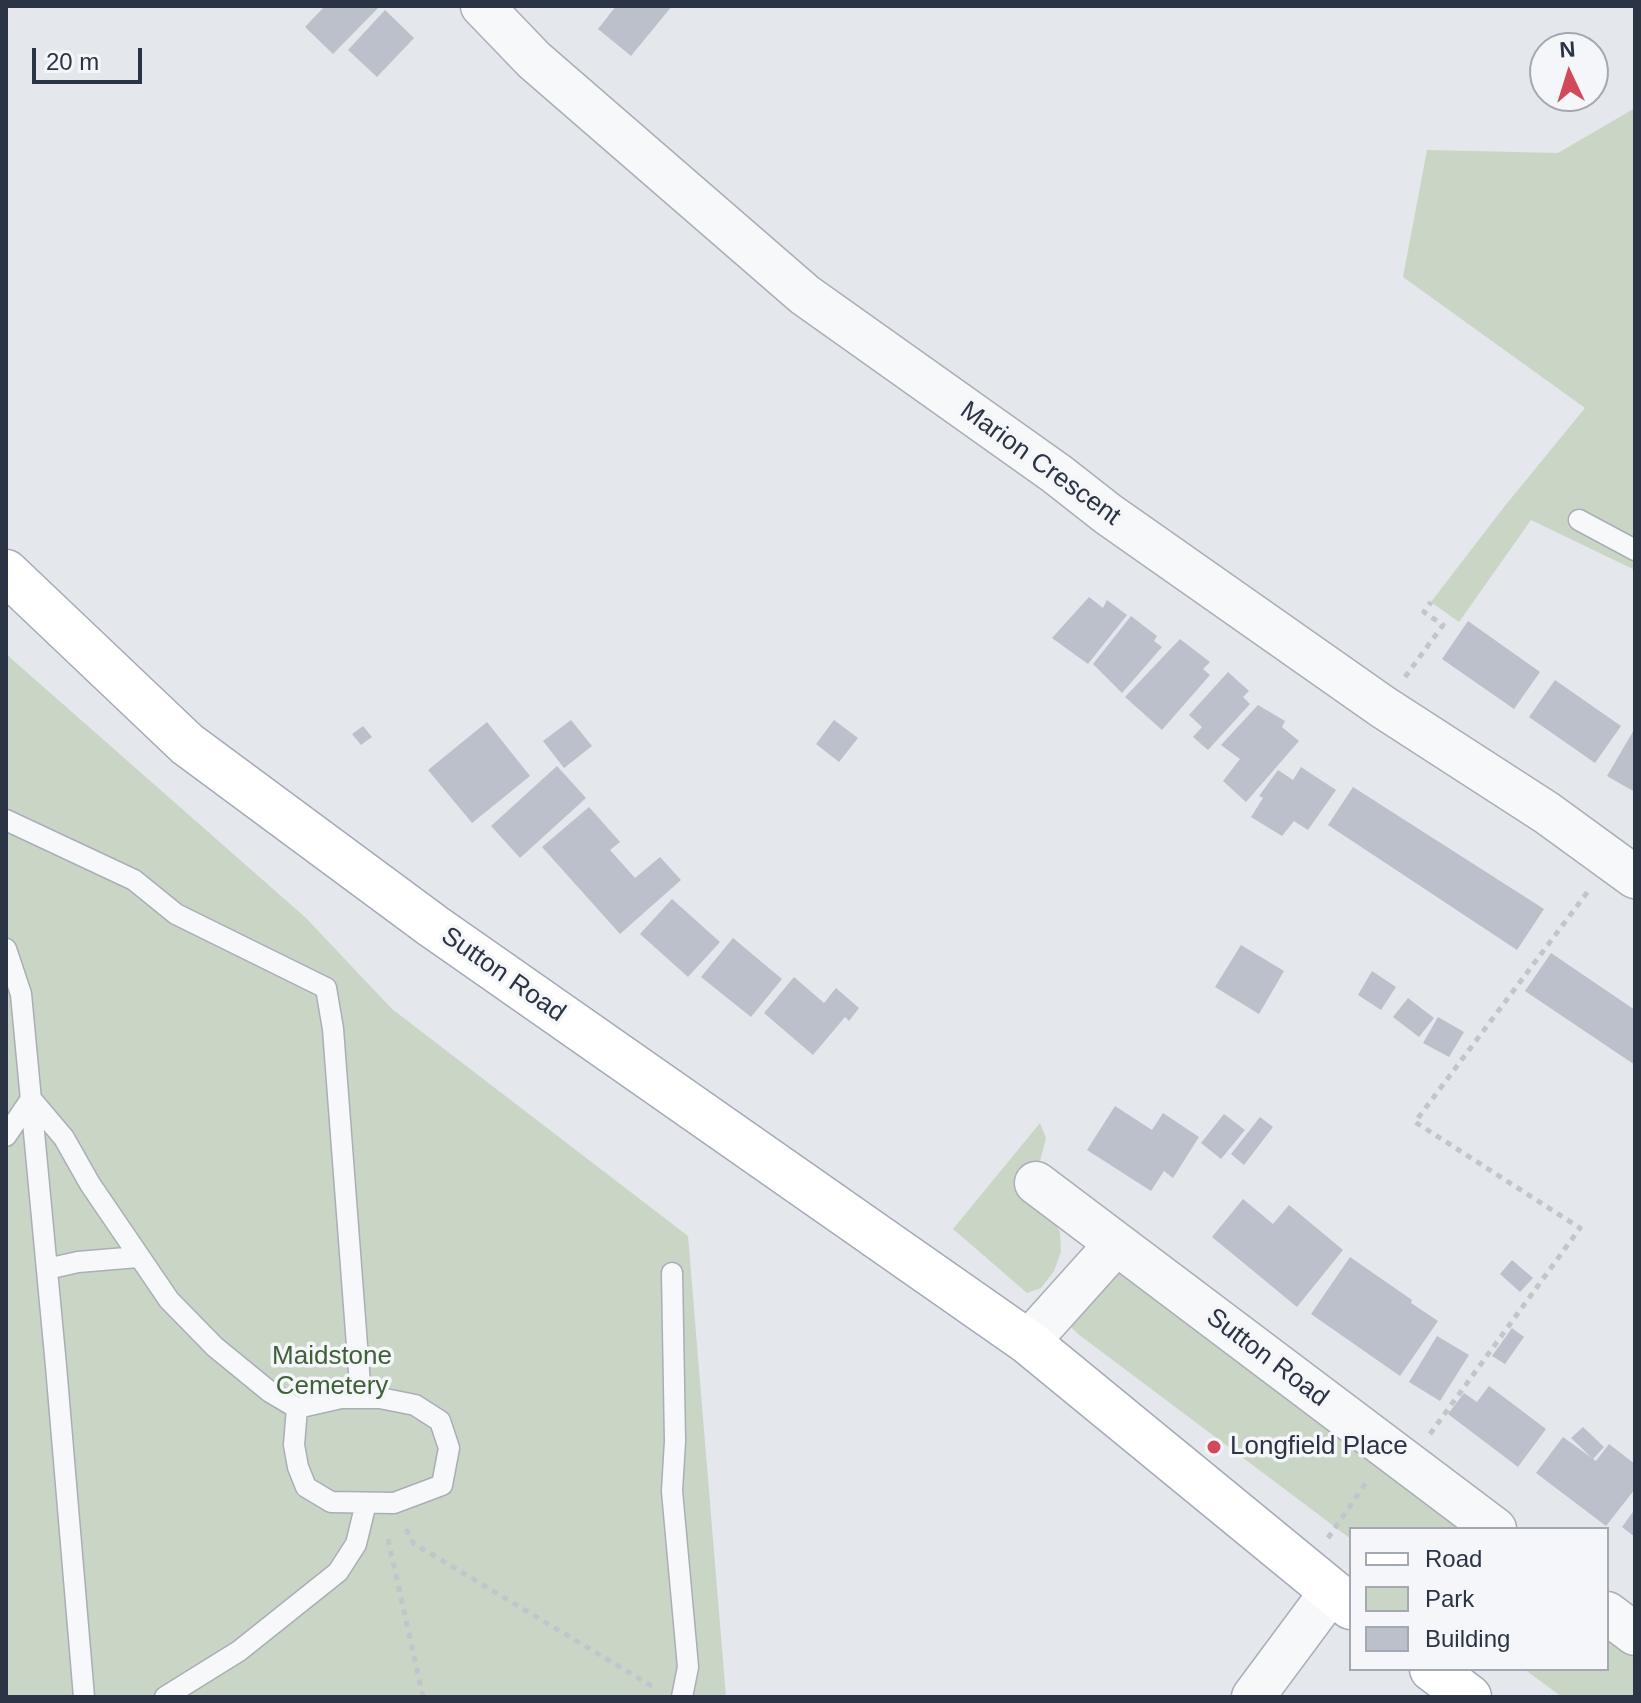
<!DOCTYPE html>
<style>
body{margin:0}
#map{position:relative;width:1641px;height:1703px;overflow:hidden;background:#e4e7ec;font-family:Helvetica,sans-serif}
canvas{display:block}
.frame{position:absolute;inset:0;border:8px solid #2b3445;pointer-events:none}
.legend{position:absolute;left:1349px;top:1527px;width:260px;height:144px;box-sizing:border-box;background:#f4f6f9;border:2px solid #a4a8b1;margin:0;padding:10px 14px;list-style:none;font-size:24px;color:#2b3445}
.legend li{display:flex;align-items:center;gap:16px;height:40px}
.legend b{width:40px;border:2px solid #a4a8b1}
.north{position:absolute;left:1529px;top:32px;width:80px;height:80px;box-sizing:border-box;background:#f4f6f9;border:2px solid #a4a8b1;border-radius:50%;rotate:356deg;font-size:22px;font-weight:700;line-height:32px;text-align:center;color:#2b3445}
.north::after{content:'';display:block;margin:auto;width:28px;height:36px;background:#d1495b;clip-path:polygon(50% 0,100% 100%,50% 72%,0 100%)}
.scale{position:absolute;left:32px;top:48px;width:110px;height:36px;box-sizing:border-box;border:4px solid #2b3445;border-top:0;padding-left:10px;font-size:24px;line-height:28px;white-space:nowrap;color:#2b3445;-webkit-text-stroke:6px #f4f6f9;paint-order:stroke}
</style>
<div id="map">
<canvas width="1641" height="1703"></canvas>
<div class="frame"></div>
<ul class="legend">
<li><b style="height:10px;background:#fff"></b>Road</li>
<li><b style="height:22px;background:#c9d6c5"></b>Park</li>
<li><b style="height:22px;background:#bbc0ca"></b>Building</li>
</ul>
<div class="north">N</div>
<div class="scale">20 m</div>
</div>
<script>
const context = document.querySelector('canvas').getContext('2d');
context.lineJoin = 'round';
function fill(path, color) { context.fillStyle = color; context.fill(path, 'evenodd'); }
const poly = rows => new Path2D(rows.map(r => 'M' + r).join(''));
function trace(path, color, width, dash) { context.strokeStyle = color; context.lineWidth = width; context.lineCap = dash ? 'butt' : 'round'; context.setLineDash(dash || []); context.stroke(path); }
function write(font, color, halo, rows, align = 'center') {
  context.font = font + ' Helvetica,sans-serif'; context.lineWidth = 7; context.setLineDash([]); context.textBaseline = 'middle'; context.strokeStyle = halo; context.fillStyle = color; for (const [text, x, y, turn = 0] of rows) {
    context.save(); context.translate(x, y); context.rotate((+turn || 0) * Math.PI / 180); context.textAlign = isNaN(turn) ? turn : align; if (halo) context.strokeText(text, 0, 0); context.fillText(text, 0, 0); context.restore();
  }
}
fill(poly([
 [1635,108,1635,570,1531,520,1459,622,1431,602,1504,507,1585,408,1403,277,1427,150,1558,153],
 [6,654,306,918,392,1009,688,1236,726,1697,6,1697],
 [1040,1123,1046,1138,1040,1161,1020,1189,1048,1209,1060,1232,1061,1252,1054,1271,1041,1288,1027,1293,953,1229],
 [1104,1272,1130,1272,1470,1529,1351,1529,1351,1539,1078,1334,1063,1319],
 [1607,1631,1635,1651,1635,1697,1562,1697,1524,1669,1607,1669]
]), '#c9d6c5');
fill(poly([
 [325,6,380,6,333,54,305,27],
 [616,6,672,6,631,56,598,29],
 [385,10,414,38,377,77,348,50],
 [1089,597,1103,608,1107,600,1127,615,1088,664,1052,638],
 [1131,616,1157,636,1154,641,1162,647,1122,693,1093,664],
 [1468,621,1540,672,1514,709,1442,659],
 [1180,639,1210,662,1203,669,1210,675,1162,730,1125,697],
 [1228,672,1249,691,1243,697,1250,704,1208,750,1193,737,1202,727,1189,715],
 [1555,680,1621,726,1595,763,1529,717],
 [1258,705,1285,721,1282,727,1299,741,1246,802,1223,781,1240,759,1221,745],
 [571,720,592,746,564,768,543,741],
 [834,720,858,738,839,762,816,744],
 [487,722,530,776,472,823,428,770],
 [363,726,372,737,361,745,352,734],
 [1635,728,1635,792,1607,776],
 [557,766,586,798,520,858,491,826],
 [1301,767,1336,790,1308,830,1294,821,1282,836,1251,817,1263,798,1259,796,1278,770,1293,780],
 [1353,787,1544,909,1517,950,1328,825],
 [589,807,620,842,610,850,635,878,660,857,681,880,620,934,542,847],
 [672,899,720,942,688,977,640,934],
 [733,938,782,979,751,1017,701,977],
 [1241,945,1284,971,1259,1014,1215,987],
 [1551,953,1635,1010,1635,1065,1525,991],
 [1372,971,1396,987,1381,1010,1358,995],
 [794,977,824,1003,836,988,859,1008,849,1021,845,1017,813,1055,764,1013],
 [1408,998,1434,1018,1419,1037,1393,1017],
 [1438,1017,1464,1032,1449,1057,1423,1043],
 [1115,1106,1152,1130,1163,1113,1199,1137,1173,1178,1164,1171,1151,1191,1087,1150],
 [1224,1114,1245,1130,1221,1159,1201,1143],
 [1260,1117,1273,1127,1244,1165,1231,1154],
 [1243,1199,1273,1224,1289,1205,1343,1250,1297,1307,1212,1237],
 [1350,1257,1412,1300,1411,1303,1438,1321,1400,1376,1311,1314],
 [1512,1260,1533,1278,1520,1292,1500,1274],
 [1512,1328,1524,1337,1505,1364,1492,1356],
 [1437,1336,1469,1355,1440,1401,1409,1382],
 [1489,1386,1546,1429,1518,1467,1448,1414,1464,1393,1477,1402],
 [1583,1427,1604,1447,1593,1459,1571,1438],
 [1563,1437,1596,1461,1609,1444,1635,1464,1635,1489,1606,1526,1536,1473],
 [1635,1509,1635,1537,1622,1527]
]), '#bbc0ca');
const service = poly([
 [1579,520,1635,550],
 [6,820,134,880,176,914,326,988,333,1029,361,1398],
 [6,949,21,994,56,1366,84,1697],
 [6,1136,31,1099,64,1138,90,1184,169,1300,215,1347,270,1392,297,1408,341,1398,380,1398,415,1405,440,1421,449,1448,442,1485,394,1503,331,1502,306,1487,298,1467,294,1445,297,1408],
 [47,1269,78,1262,138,1257],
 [672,1273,675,1441,672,1491,688,1667,682,1697],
 [165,1697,239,1651,338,1572,356,1544,366,1503]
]);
const minor = poly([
 [482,6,534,60,805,295,1057,474,1108,514,1383,707,1547,813,1635,877],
 [1036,1183,1495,1529],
 [1028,1342,1116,1244],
 [1607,1613,1635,1634],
 [1253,1697,1331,1592]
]);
const primary = poly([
 [6,572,187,744,433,926,1028,1342,1351,1607],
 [1432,1669,1469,1697]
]);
trace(service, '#a9aeb7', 23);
trace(minor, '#a9aeb7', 45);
trace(primary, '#a3abb8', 47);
trace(poly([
 [1405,677,1443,625,1424,612,1431,602],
 [1430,1434,1580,1228,1415,1122,1589,890],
 [406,1529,413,1543,655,1688],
 [1328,1538,1368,1480],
 [388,1539,423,1697]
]), '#c2c5cb', 5, [6, 6]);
trace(service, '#f7f8fa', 20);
trace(minor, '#f7f8fa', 42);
trace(primary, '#fff', 44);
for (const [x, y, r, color] of [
 [1214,1447,8,"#d1495b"]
]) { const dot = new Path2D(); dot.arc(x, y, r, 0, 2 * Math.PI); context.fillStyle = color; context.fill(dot); trace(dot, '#f4f6f9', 3); }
write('26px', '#2b3445', '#f4f6f9', [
 ["Marion Crescent",1040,464,36],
 ["Sutton Road",503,975,35],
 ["Sutton Road",1267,1358,37]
]);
write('26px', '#3f6138', '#f4f6f9', [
 ["Maidstone",332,1357],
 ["Cemetery",332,1387]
]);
write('26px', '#2b3445', '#f4f6f9', [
 ["Longfield Place",1230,1447]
], 'left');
</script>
